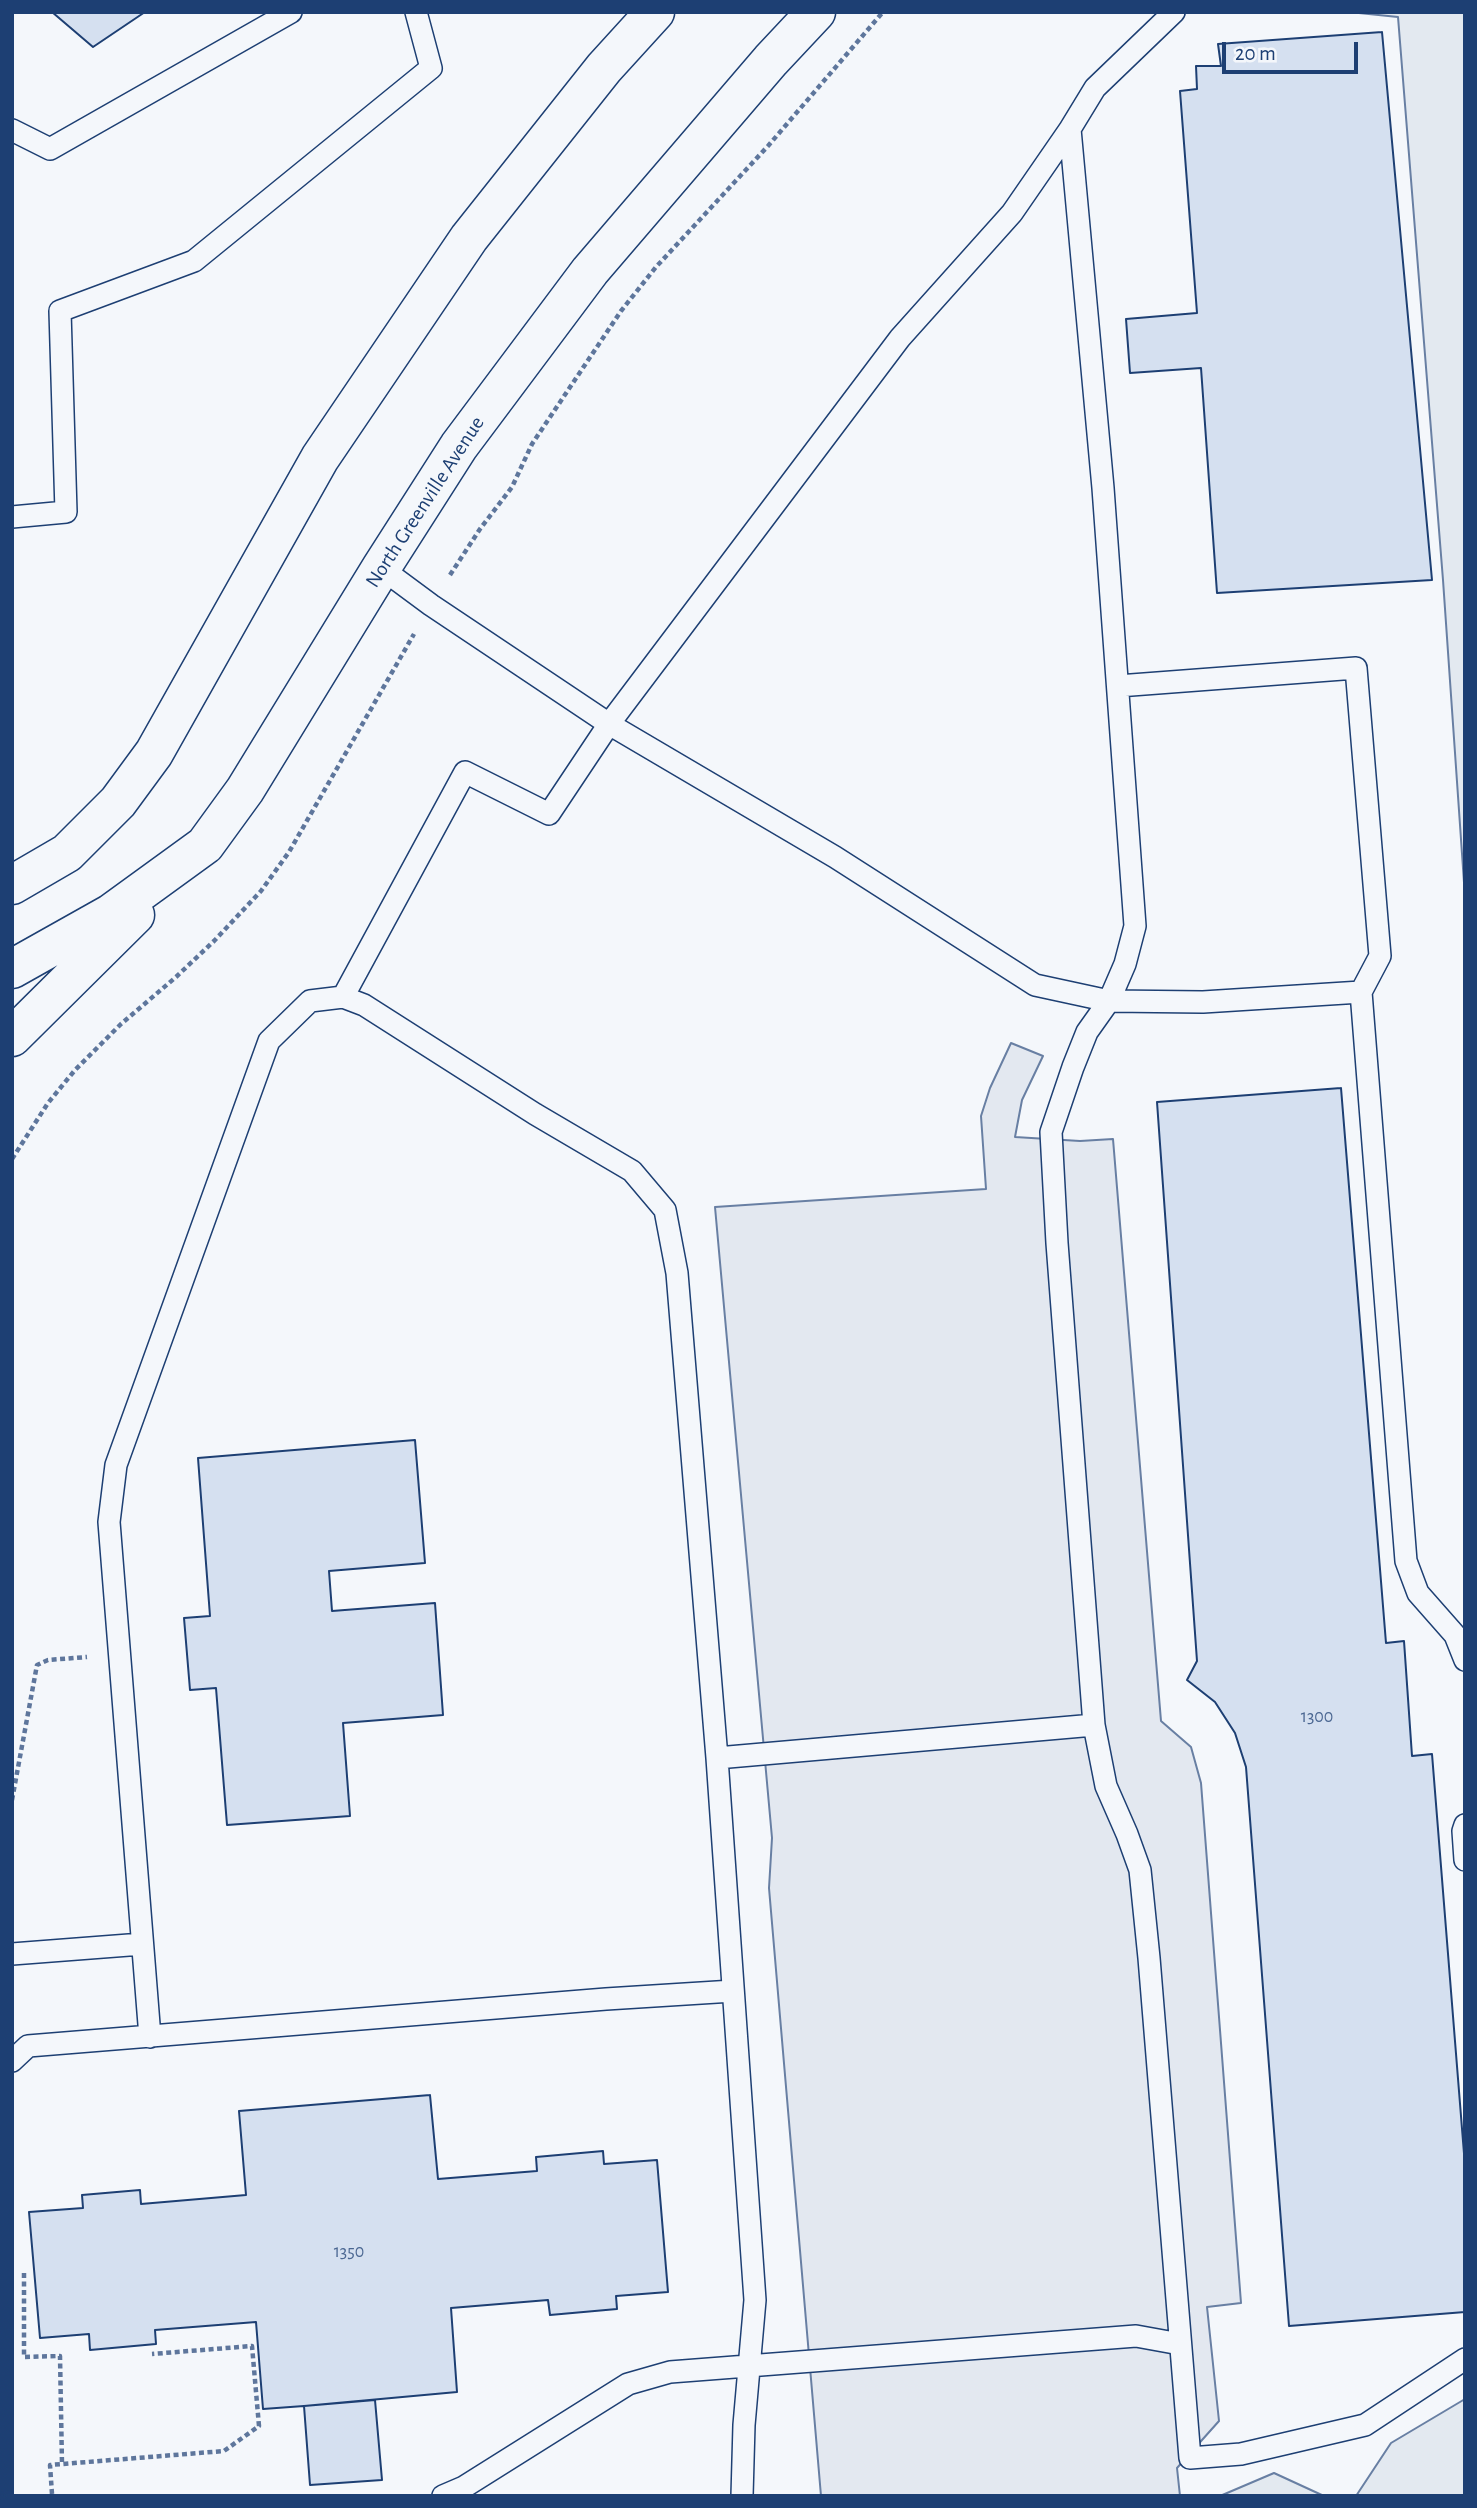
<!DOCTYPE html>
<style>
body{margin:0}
#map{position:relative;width:1477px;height:2508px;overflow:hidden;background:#f4f7fb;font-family:"Alegreya Sans",sans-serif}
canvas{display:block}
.frame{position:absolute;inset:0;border:14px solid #1d3f73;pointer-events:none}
.scale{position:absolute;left:1222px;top:42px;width:136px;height:32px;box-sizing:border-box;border:4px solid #1d3f73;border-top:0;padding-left:9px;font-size:21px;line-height:24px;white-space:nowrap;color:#1d3f73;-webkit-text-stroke:5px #f4f7fb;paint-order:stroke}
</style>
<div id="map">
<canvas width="1477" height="2508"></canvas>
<div class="frame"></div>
<div class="scale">20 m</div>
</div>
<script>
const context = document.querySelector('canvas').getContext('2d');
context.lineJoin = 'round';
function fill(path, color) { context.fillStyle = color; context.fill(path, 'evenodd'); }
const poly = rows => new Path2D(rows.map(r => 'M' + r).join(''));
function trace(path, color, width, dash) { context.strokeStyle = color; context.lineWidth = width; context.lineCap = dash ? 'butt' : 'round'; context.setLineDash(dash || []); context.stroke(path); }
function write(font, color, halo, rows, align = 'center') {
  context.font = font + ' "Alegreya Sans",sans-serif'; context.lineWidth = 5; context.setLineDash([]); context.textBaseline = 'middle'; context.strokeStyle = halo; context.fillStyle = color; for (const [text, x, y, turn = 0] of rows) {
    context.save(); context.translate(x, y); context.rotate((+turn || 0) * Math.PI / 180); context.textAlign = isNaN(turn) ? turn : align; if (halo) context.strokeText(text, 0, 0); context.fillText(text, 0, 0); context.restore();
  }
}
const green = poly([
 [1349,12,1465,12,1465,897,1443,580,1398,17,1349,12],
 [1465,2399,1465,2496,1356,2496,1391,2443,1465,2399],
 [1274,2473,1324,2496,1220,2496,1274,2473]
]);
fill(green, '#e3e9f0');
trace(green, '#687fa3', 2);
const parking = poly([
 [1011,1043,1043,1056,1022,1100,1015,1137,1080,1141,1113,1139,1161,1721,1191,1747,1201,1783,1241,2303,1207,2307,1219,2421,1177,2468,1180,2496,821,2496,769,1888,772,1838,715,1207,986,1189,981,1116,990,1088,1011,1043]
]);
fill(parking, '#e3e8f0');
trace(parking, '#687fa3', 2);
const building = poly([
 [52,12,145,12,93,47,52,12],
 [1382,32,1432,580,1217,593,1201,368,1130,373,1126,319,1197,313,1180,91,1197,89,1196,66,1221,66,1218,44,1382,32],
 [1341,1088,1386,1643,1404,1641,1412,1756,1432,1754,1465,2166,1465,2312,1289,2326,1246,1767,1235,1733,1215,1702,1187,1680,1197,1661,1157,1102,1341,1088],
 [415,1440,425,1563,329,1571,332,1611,435,1603,443,1715,343,1723,350,1816,227,1825,216,1688,190,1690,184,1618,210,1616,198,1458,415,1440],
 [430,2095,438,2179,537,2171,536,2157,603,2151,604,2164,657,2160,668,2292,616,2296,617,2309,550,2315,548,2300,451,2308,457,2392,304,2406,263,2409,256,2322,155,2330,156,2344,90,2350,89,2334,40,2338,29,2212,83,2208,82,2195,140,2190,141,2204,246,2195,239,2111,430,2095],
 [375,2400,382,2480,310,2485,304,2406,375,2400]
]);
fill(building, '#d5e0f0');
trace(building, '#1d3f73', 2);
const service = poly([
 [1174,12,1095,88,1070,129,1103,488,1135,926,1125,964,1109,1001,1087,1032,1073,1067,1051,1132,1057,1243,1094,1725,1106,1786,1127,1834,1140,1870,1149,1958,1190,2458,1241,2454,1365,2425,1465,2359],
 [12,130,50,149,291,12],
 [12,517,66,512,60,311,194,261,431,68,416,12],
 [381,568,431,605,609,724,835,857,1035,985,1109,1001,1203,1002,1361,992,1380,956,1356,668,1118,686],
 [1361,992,1406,1561,1418,1593,1455,1635,1465,1660],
 [343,997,465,772,549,814,609,724,900,338,1012,213,1070,129],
 [717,1758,1094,1725],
 [1465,1825,1463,1831,1465,1860],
 [12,1954,142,1944],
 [150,2037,109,1522,116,1465,269,1041,310,1001,343,997,364,1005,535,1114,632,1171,665,1210,677,1273,717,1758,755,2300,744,2425,742,2496],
 [12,2061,28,2046,606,1999,733,1991],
 [443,2496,464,2487,628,2384,670,2372,1136,2336,1180,2344]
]);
const secondary = poly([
 [12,885,67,853,118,802,154,753,320,458,469,238,604,68,655,12],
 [12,969,110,914,205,845,245,790,381,568,459,446,590,271,771,60,816,12],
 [12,1037,135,915]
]);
trace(service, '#1d3f73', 24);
trace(secondary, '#1d3f73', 41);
trace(poly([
 [450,575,480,529,512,487,532,444,621,311,656,267,768,146,883,12],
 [12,1159,48,1103,75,1070,121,1024,176,977,214,941,261,891,289,852,414,634],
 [12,1800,37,1665,48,1660,87,1657],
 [24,2273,24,2357,60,2356,62,2464],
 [52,2494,50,2465,224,2451,259,2426,252,2346,152,2354]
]), '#5e769c', 4.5, [5, 3.5]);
trace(service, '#f4f7fb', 21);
trace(secondary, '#f4f7fb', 38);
write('18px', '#4b6792', null, [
 ["1300",1317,1717],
 ["1350",349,2252]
]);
write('21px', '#1d3f73', '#f4f7fb', [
 ["North Greenville Avenue",425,502,-57]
]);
</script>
